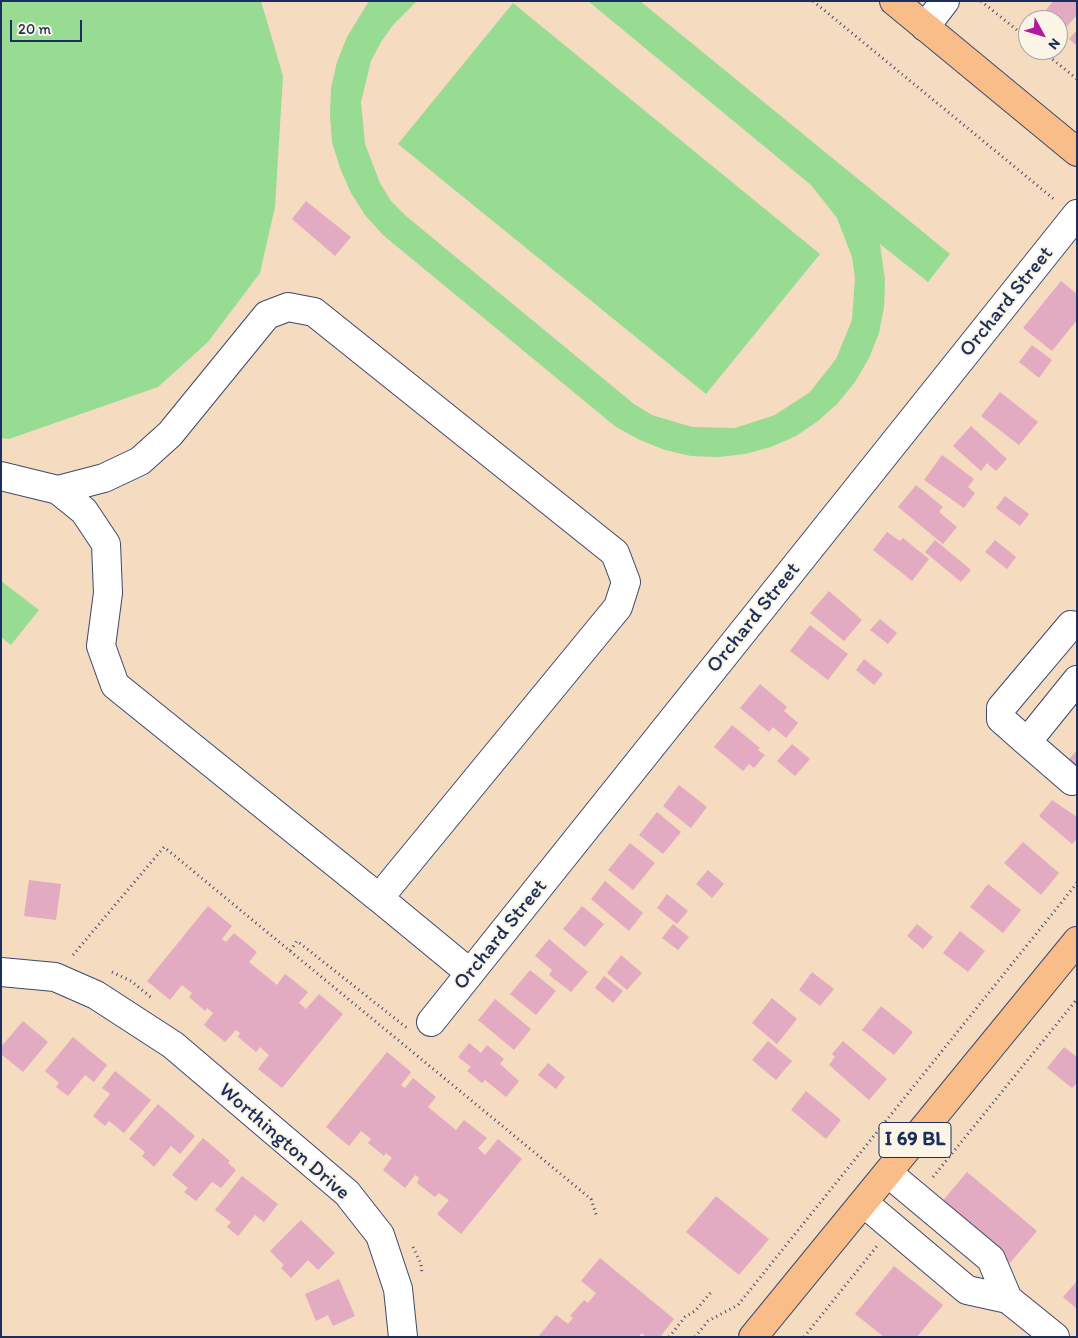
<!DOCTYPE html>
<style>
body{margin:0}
#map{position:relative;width:1078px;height:1338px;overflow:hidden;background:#f5dbbf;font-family:Itim,sans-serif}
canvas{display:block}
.frame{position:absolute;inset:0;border:2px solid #1b2f5e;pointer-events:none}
.north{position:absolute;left:1018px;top:10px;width:50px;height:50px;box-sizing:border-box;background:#fcf5e5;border:1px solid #a2a6af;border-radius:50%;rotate:129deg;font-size:14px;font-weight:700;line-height:20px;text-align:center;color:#1b2f5e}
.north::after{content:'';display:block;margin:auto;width:18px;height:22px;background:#b5179e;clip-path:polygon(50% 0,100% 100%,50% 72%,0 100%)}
.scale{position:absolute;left:10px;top:20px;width:72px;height:22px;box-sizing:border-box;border:2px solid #1b2f5e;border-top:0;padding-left:6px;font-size:15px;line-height:18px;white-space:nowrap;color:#1b2f5e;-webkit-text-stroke:4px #fcf5e5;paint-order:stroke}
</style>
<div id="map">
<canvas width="1078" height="1338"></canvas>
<div class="frame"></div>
<div class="north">N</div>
<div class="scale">20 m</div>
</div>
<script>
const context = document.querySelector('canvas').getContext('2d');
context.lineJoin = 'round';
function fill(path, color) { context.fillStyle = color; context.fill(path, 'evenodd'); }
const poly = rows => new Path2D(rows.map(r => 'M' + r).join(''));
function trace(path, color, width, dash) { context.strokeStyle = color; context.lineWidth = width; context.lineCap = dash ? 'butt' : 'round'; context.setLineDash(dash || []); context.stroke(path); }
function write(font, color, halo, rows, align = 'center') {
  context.font = font + ' Itim,sans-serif'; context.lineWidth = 4; context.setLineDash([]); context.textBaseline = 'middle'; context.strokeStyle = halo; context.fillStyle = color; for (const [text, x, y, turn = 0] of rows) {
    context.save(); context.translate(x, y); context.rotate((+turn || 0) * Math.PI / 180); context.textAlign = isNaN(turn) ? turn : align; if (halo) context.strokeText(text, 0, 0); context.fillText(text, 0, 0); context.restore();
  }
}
fill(poly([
 [1,1,261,1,283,76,275,207,260,273,208,342,158,387,9,439,1,438],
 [369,1,417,1,393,25,381,42,371,61,361,102,365,144,380,183,391,201,406,216,634,404,652,415,692,427,735,428,775,415,810,392,836,359,852,320,855,278,852,257,837,218,811,185,588,1,640,1,950,254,928,282,880,244,885,280,884,307,879,333,869,358,855,382,838,403,818,421,796,436,771,447,745,454,718,457,691,456,665,450,640,440,616,427,383,235,365,215,351,193,340,168,332,142,330,115,331,88,337,62,347,37],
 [513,3,820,254,706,394,398,144],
 [1,581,39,610,11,645,1,637]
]), '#98db93');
fill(poly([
 [1053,1,1077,1,1077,15,1061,33,1058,30,1058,20,1045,20,1041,16],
 [1077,30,1077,46,1069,39],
 [306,201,351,237,335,256,292,219],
 [1061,281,1077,294,1077,320,1052,351,1023,328],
 [1032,345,1052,360,1039,378,1019,362],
 [1000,392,1038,422,1019,445,981,416],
 [971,426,1007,459,996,471,987,463,981,471,953,446],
 [942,455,974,479,968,487,975,493,964,508,924,480],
 [916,485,943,507,939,512,957,527,943,544,898,507],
 [1005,496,1029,514,1020,526,996,508],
 [887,532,900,541,903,538,929,559,912,581,873,550],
 [935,540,971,570,961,582,925,552],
 [995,540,1016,557,1007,569,985,552],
 [829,591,862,620,844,641,810,613],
 [880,619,897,633,888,644,870,630],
 [810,625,848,654,828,680,790,651],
 [864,659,883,674,874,685,856,670],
 [760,684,787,707,784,711,798,723,786,738,773,727,769,732,740,708],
 [732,725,760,748,758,750,765,755,754,768,749,764,743,771,714,747],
 [792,744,810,759,795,776,777,761],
 [1077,750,1077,773,1065,764],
 [679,785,707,807,691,828,663,806],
 [1052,800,1077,817,1077,839,1072,844,1039,816],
 [657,812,681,832,663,854,639,835],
 [1023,842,1059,873,1041,895,1004,863],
 [630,843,655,863,633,890,608,870],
 [708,870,724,884,712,898,696,884],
 [29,880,61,884,56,920,24,916],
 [605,881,643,913,629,931,591,899],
 [988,884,1021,910,1003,933,970,907],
 [667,894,688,911,677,924,657,908],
 [208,906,232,926,222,939,226,942,234,933,257,952,249,962,277,985,285,974,308,992,299,1003,306,1009,319,994,343,1014,282,1088,258,1069,269,1055,260,1047,256,1052,238,1037,240,1033,236,1030,225,1042,204,1025,213,1013,207,1008,205,1011,189,997,192,993,182,985,170,1000,147,981],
 [582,906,604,924,585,947,563,929],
 [673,924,689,937,678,950,662,938],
 [917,924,933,937,923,949,907,936],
 [960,931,985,951,968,972,943,953],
 [549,939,588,972,571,992,549,975,552,970,535,956],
 [621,955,642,973,627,990,607,973],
 [530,970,556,991,536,1015,510,994],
 [812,972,834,989,820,1006,799,990],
 [604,976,623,991,613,1003,595,988],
 [772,998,797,1019,777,1044,752,1023],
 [495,999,531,1029,514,1050,478,1020],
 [881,1006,913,1032,894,1055,862,1030],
 [23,1021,48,1042,23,1072,1,1054,1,1047],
 [73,1037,107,1065,94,1082,85,1075,68,1096,56,1087,59,1083,45,1071],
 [768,1041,792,1061,776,1080,752,1060],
 [843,1041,887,1079,869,1100,829,1065,835,1057,832,1054],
 [469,1043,481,1053,487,1045,504,1059,500,1064,519,1081,506,1097,485,1080,482,1083,467,1071,471,1067,458,1057],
 [1064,1047,1077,1057,1077,1083,1072,1088,1047,1068],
 [387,1052,411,1072,401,1085,405,1088,413,1078,436,1097,428,1107,456,1130,464,1120,487,1138,478,1148,485,1155,498,1139,522,1159,461,1234,437,1214,449,1200,439,1193,435,1197,417,1183,419,1178,415,1175,405,1188,383,1170,392,1158,386,1153,384,1156,368,1143,371,1139,361,1131,349,1146,326,1127],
 [548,1063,565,1077,556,1089,538,1075],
 [115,1071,151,1100,124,1133,109,1121,105,1126,93,1116,110,1094,102,1088],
 [806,1091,841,1120,826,1139,791,1110],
 [158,1104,195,1136,180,1154,171,1146,154,1167,142,1156,145,1152,129,1139],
 [203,1138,230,1161,228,1163,236,1170,221,1188,212,1182,196,1201,184,1192,188,1188,172,1175],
 [967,1172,1037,1231,1010,1263,940,1204],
 [242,1176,278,1204,264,1222,255,1215,238,1236,227,1227,231,1222,215,1210],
 [716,1196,769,1239,739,1275,686,1232],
 [301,1220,335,1253,318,1270,308,1260,291,1278,281,1268,284,1265,270,1251],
 [600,1258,674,1319,660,1337,646,1337,642,1333,638,1337,538,1337,556,1315,568,1324,573,1318,570,1316,584,1300,588,1303,596,1293,581,1281],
 [894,1266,943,1305,917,1337,884,1337,855,1314],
 [339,1279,355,1316,333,1326,328,1315,316,1321,305,1294],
 [1077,1281,1077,1309,1063,1297]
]), '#e2abc1');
const minor = poly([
 [925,27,945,1],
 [1,476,58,490,104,478,140,461,170,434,267,315,288,307,314,312,615,553,626,582,618,607,379,898,470,973],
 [58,490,84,511,106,544,108,593,101,646,115,685,379,898],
 [1027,742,1001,719,1001,708,1071,625,1077,626],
 [1072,781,1027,742,1077,680],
 [1,972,55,977,96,995,173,1045,347,1193,380,1235,398,1289,403,1337],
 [431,1022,1077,214],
 [864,1203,967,1290,1008,1299,991,1259,888,1173],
 [1008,1299,1055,1337]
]);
const major = poly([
 [894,1,1077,152],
 [753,1337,1077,941]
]);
trace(minor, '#3c496d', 30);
trace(major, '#3c496d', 30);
trace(poly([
 [813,1,1055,200],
 [981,1,1028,39],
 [1041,50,1077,79],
 [290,951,591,1199,597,1217],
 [73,955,164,847,290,951,297,941,407,1028],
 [112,972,131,981,153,999],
 [933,1177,1077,999],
 [413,1247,421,1264,422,1274],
 [669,1337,685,1317,695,1311,712,1291],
 [695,1337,708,1321,738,1305,1077,883],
 [804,1337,877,1246]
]), '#3c496d', 3, [1, 4]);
trace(minor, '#fff', 28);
trace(major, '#f8bd89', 28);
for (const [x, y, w] of [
 [915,1140,72]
]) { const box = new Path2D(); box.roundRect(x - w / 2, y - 17.5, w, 35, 4); context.fillStyle = '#fcf5e5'; context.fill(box); trace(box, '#1b2f5e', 1); }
write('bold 20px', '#1b2f5e', null, [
 ["I 69 BL",915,1140]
]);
write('21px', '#1b2f5e', '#fcf5e5', [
 ["Orchard Street",1007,302,-51],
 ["Orchard Street",754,618,-51],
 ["Orchard Street",501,935,-51],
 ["Worthington Drive",284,1142,41]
]);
</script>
